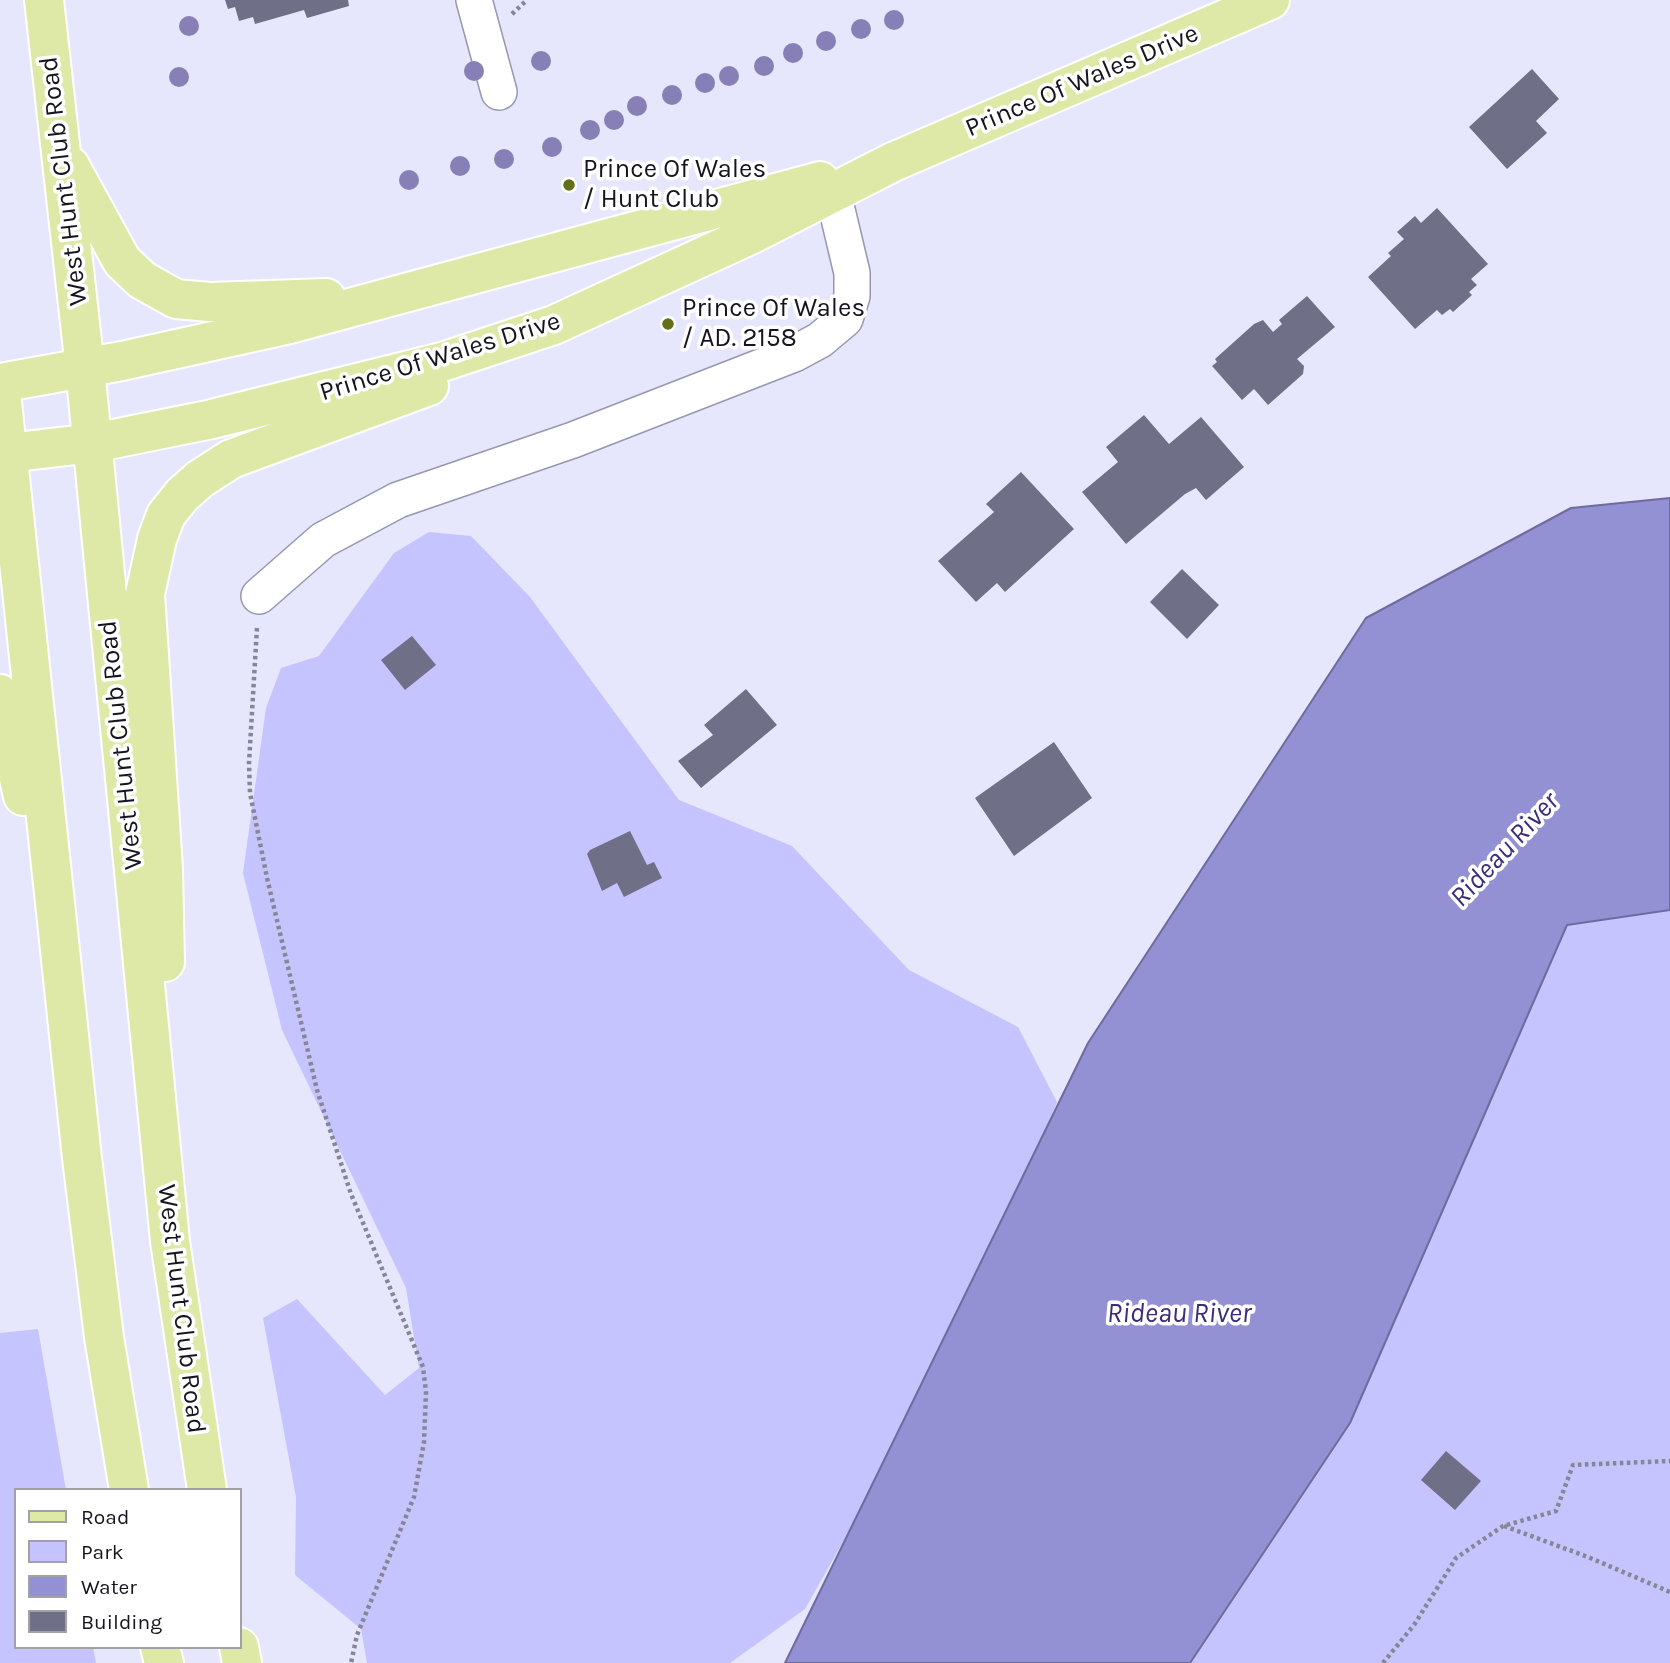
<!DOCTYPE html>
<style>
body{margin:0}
#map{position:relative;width:1670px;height:1663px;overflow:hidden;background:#e6e6fd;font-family:Karla,sans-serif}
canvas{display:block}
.legend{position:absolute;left:14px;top:1488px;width:228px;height:161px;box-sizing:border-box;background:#fff;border:2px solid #a2a1a5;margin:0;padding:9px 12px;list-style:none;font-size:21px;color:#16151f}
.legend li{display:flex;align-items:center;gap:14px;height:35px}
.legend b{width:35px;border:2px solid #a2a1a5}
</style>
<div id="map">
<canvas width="1670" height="1663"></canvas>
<ul class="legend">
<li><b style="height:9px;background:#dfe9a7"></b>Road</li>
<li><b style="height:19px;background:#c5c4fe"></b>Park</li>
<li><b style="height:19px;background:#9390d4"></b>Water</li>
<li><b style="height:19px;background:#6f6f87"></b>Building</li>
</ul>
</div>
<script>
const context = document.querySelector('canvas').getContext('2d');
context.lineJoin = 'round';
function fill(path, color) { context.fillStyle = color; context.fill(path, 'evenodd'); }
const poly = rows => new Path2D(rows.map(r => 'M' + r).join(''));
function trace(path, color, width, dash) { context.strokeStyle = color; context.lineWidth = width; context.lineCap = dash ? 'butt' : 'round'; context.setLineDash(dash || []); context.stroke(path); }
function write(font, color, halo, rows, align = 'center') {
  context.font = font + ' Karla,sans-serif'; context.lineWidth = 7; context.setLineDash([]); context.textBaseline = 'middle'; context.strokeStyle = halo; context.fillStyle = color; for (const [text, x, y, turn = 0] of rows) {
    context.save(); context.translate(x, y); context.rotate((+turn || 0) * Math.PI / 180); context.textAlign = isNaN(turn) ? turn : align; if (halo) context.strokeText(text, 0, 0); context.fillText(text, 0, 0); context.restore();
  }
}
fill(poly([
 [429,532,471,536,530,597,679,800,792,846,909,970,1018,1027,1057,1102,979,1302,805,1609,730,1663,367,1663,361,1629,295,1575,296,1497,263,1318,297,1299,385,1395,419,1368,406,1288,282,1030,243,873,266,708,281,668,319,656,394,553],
 [1670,910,1670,1663,1190,1663,1350,1423,1567,925],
 [38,1329,66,1490,16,1490,16,1647,93,1647,96,1663,0,1663,0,1333]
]), '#c5c4fe');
const water = poly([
 [1670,498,1670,910,1567,925,1350,1423,1190,1663,785,1663,1088,1043,1366,618,1571,508,1670,498]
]);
fill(water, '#9390d4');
trace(water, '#6e6b9e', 2);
fill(poly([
 [225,0,348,0,349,6,307,18,304,10,255,24,253,17,239,21,235,7,228,9],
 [1532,69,1559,99,1536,121,1547,133,1507,169,1469,127],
 [1437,208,1488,264,1471,279,1477,285,1469,292,1472,295,1453,312,1450,309,1442,315,1437,310,1415,329,1368,277,1391,256,1388,253,1404,239,1397,232,1415,216,1421,223],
 [1307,296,1335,327,1297,359,1304,366,1303,374,1268,405,1254,389,1242,400,1212,366,1217,362,1215,359,1254,324,1263,320,1273,332,1282,324,1279,320],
 [1144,415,1169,444,1201,417,1244,467,1206,500,1196,488,1185,494,1126,544,1082,492,1118,462,1106,447],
 [1021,472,1074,529,1005,592,997,583,976,602,938,561,994,512,986,504],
 [1182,569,1219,605,1187,639,1150,602],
 [412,636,436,665,405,690,381,660],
 [746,689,777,725,701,788,678,761,713,735,704,725],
 [1054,742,1092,798,1014,856,975,798],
 [630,831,647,865,654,862,662,878,624,897,617,883,602,891,587,854,590,850],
 [1446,1451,1481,1481,1455,1510,1421,1480]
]), '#6f6f87');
const minor = poly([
 [474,0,499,92],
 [259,596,323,540,398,500,573,440,794,354,820,340,845,319,852,296,852,273,833,193]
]);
const major = poly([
 [44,0,85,368,170,1241,207,1490],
 [70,166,122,261,142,280,176,299,210,302,326,298],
 [0,383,82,1158,104,1337,129,1490],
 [0,383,122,361,290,324,820,181],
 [0,454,93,443,212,419,442,362,554,325,750,235,893,162,1270,0],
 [0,694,23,796],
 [165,962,163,868,145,594,157,539,166,515,182,495,200,479,231,459,429,386],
 [160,1647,164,1663],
 [239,1647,242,1663]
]);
trace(minor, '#9797b1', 38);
trace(major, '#fff', 42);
trace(poly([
 [512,14,527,0],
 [257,628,249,763,250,793,267,878,317,1090,351,1194,423,1367,426,1392,424,1442,414,1497,357,1635,351,1663],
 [1504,1526,1588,1557,1670,1592],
 [1383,1663,1414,1625,1456,1558,1503,1526,1556,1511,1573,1465,1670,1461]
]), '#868697', 4.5, [3.5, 3.5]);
trace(minor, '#fff', 35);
trace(major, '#dfe9a7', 38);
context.fillStyle = '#8780b6';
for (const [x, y] of [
 [894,20],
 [189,26],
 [861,29],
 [826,41],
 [793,53],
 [541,61],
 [764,66],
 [474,71],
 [729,76],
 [179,77],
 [705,83],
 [672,95],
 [637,106],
 [614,120],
 [590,130],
 [552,147],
 [504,159],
 [460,166],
 [409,180]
]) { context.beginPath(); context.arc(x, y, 10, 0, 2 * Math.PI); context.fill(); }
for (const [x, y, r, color] of [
 [569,185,7,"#646f17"],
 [668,324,7,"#646f17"]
]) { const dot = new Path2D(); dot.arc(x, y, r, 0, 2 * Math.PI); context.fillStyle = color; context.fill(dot); trace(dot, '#fff', 2.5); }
write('26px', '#16151f', '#fff', [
 ["Prince Of Wales Drive",1082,81,-23],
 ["West Hunt Club Road",64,181,-97],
 ["Prince Of Wales Drive",440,357,-17],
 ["West Hunt Club Road",121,745,-96],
 ["West Hunt Club Road",181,1309,83]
]);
write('26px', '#16151f', '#fff', [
 ["Prince Of Wales",583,170],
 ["/ Hunt Club",583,200],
 ["Prince Of Wales",682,309],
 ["/ AD. 2158",682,339]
], 'left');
write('italic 28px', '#392d7c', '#fff', [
 ["Rideau River",1505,850,-47],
 ["Rideau River",1179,1314]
]);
</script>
